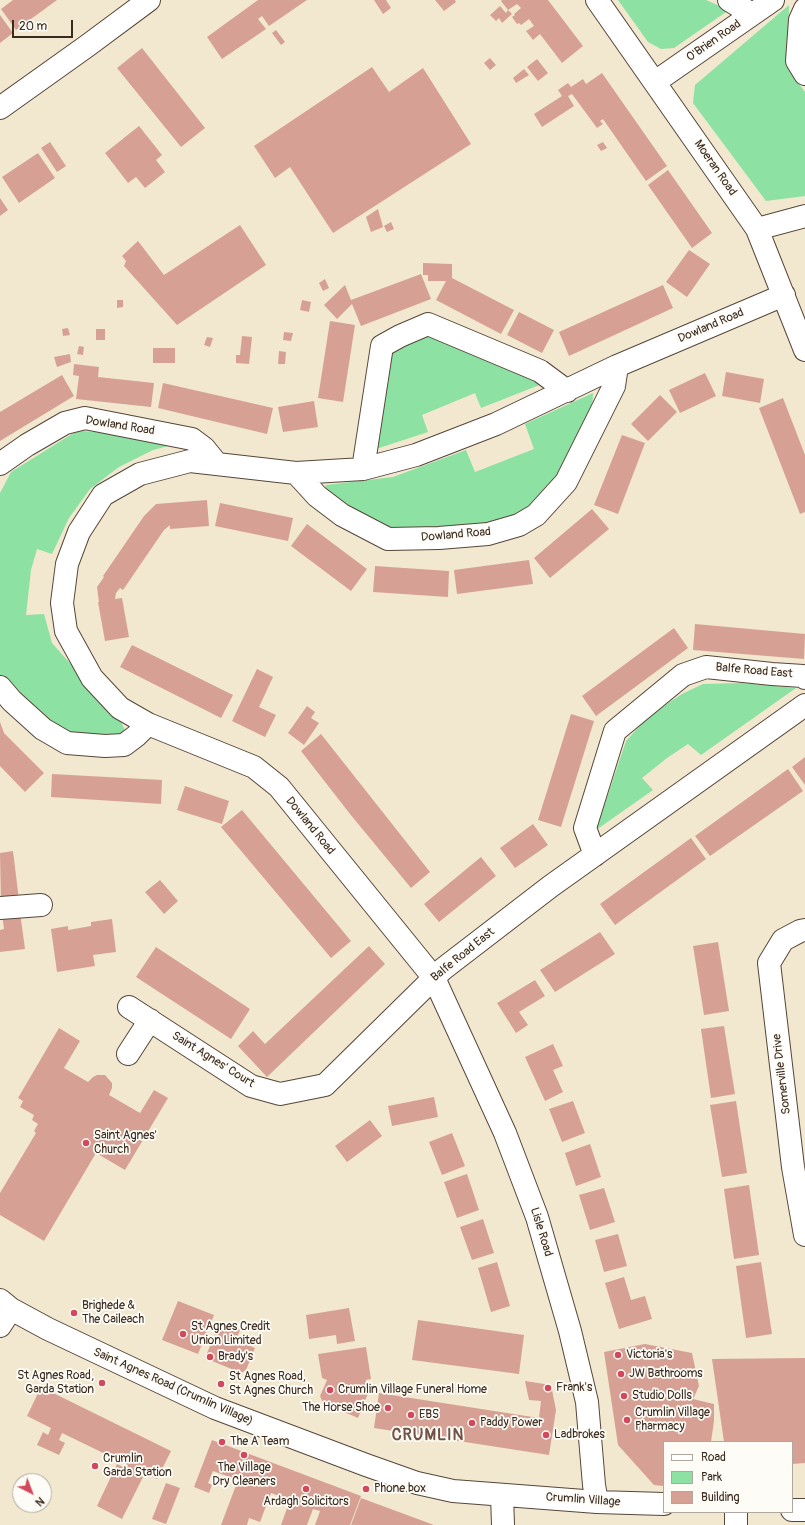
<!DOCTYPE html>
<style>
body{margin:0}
#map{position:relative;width:805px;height:1525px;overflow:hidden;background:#f2e8d0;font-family:Pangolin,sans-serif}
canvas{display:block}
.legend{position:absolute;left:663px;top:1441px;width:130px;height:72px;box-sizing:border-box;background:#fdfcf7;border:1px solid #afa8a0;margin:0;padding:5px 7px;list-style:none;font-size:12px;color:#3b2a1e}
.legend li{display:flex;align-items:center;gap:8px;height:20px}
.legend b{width:20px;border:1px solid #afa8a0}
.north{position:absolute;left:12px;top:1473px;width:40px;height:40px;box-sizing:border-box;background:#fdfcf7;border:1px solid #afa8a0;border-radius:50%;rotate:138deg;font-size:11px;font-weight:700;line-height:16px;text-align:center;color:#3b2a1e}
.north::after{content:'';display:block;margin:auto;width:14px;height:18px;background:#d1495b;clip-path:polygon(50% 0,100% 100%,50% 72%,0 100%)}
.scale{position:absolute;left:12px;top:20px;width:61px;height:18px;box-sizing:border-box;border:2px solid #3b2a1e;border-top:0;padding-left:5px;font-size:12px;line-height:14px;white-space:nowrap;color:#3b2a1e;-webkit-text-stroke:3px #fdfcf7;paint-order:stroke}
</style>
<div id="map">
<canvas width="805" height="1525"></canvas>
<ul class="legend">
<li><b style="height:5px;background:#fff"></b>Road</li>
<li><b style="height:11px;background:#8ce1a3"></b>Park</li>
<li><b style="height:11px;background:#d6a194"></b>Building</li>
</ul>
<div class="north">N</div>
<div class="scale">20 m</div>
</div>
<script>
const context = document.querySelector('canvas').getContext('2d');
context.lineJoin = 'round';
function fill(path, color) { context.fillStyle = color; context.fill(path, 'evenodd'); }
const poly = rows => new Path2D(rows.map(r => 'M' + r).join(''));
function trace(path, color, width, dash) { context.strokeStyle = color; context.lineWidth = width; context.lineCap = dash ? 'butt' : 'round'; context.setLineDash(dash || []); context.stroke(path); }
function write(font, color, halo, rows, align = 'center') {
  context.font = font + ' Pangolin,sans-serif'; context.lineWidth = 3.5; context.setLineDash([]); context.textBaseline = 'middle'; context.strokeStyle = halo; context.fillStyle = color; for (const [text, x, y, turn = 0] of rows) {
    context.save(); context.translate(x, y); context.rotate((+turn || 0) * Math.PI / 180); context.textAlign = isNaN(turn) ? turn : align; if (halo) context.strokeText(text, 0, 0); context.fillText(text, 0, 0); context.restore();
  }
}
fill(poly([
 [618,0,706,0,729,10,674,48,661,49,648,42],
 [789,5,788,69,805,92,805,196,766,201,693,103,695,85],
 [411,333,443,337,542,384,481,408,475,393,422,415,428,432,370,451,386,355],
 [593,393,592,413,566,475,527,514,456,531,406,531,367,521,323,493,326,485,393,477,466,450,475,472,534,449,525,424],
 [81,431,138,434,176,444,153,450,119,467,90,489,69,518,52,554,37,549,31,570,26,615,44,614,52,643,120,720,127,734,108,739,58,733,0,677,0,493,11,472,72,434],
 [741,683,796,688,701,755,688,744,667,758,642,778,653,790,596,830,626,741,644,721,662,707,682,694,703,684]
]), '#8ce1a3');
fill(poly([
 [13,0,57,0,16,30,1,9],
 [258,0,307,0,269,26,262,16,258,19,266,29,222,59,207,37],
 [374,0,386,0,391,8,383,14],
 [435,0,455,0,456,2,444,11],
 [502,0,548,0,583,46,562,63,540,34,533,40,526,31,534,26,529,19,521,25,519,23,517,24,512,17,515,15,514,14,521,8,517,4,508,10,512,14,502,23,499,18,496,21,490,15,500,6,506,13,508,10,501,1],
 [0,15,13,33,0,43],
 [276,30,285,42,281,45,272,33],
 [142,48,205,128,181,147,117,68],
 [490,58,496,65,490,70,484,63],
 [537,59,548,73,538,81,527,67],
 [372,67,389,92,423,68,471,144,333,233,290,167,275,178,254,146],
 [524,69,529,75,516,83,513,78],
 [602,73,667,166,646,181,603,119,600,121,603,124,597,128,572,94,568,96,574,106,542,127,534,114,562,96,558,90,568,83,571,87,583,79,586,84],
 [139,126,162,155,156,160,165,172,145,188,136,177,128,183,105,153],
 [50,142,66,166,57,172,41,148],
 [603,142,607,148,601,151,597,145],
 [38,153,55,178,19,203,2,177],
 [668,170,712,233,692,248,648,185],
 [0,198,8,210,0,216],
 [378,209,383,227,371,232,366,217],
 [391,222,394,229,387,232,384,226],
 [240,225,266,265,177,325,124,266,126,261,122,256,138,241,164,275],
 [689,250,710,264,687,297,666,282],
 [423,263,452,264,452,278,514,310,501,334,436,300,446,281,428,281,428,275,423,275],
 [421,274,431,299,361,326,352,304,337,319,324,305,345,285,351,300],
 [325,279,329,288,323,291,319,283],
 [663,285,673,308,569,356,559,332],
 [117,300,123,300,123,307,117,308],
 [302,300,311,302,309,312,300,310],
 [519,312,554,330,542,353,507,335],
 [330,321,355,325,343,402,318,398],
 [68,328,70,335,63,336,62,329],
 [96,329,105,329,105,340,96,340],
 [284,332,293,333,291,341,283,340],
 [242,336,252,337,249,364,236,363,236,355,240,355],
 [207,337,213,338,210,347,204,345],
 [79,346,84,347,83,355,77,354],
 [153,348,175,348,175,363,153,363],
 [279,351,286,352,285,364,278,364],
 [70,354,71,362,57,367,54,357],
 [74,364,99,367,98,377,154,383,151,407,76,399,79,376,73,375],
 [726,372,764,379,760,403,722,396],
 [705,373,716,396,680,413,669,390],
 [62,375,74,396,0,441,0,412],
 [163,383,273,408,267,434,158,408],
 [660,395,677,412,648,441,631,424],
 [783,398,805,455,805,512,800,514,759,408],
 [314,401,318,427,283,432,278,407],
 [622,435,645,443,618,514,594,505],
 [207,500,209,526,170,529,170,525,169,526,164,530,123,590,120,588,116,593,115,599,122,598,129,637,105,641,98,602,99,602,97,587,104,577,103,576,144,516,156,504],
 [220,503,293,518,288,541,215,526],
 [592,509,609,529,550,578,534,558],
 [307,524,367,569,351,591,291,546],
 [529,560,533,584,457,594,454,570],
 [375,566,449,571,448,597,373,592],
 [695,624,805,634,804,659,693,650],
 [674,628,688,648,596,716,582,696],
 [132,645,233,695,221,718,120,667],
 [257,669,273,677,259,707,276,715,265,737,232,721],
 [307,706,315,712,311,718,319,723,304,745,288,733],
 [571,714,594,721,561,827,538,820],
 [0,722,4,733,44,773,25,792,0,766],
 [321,734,430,872,411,888,350,814,301,751],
 [805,757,805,785,792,767],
 [788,769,803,791,710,856,695,836],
 [52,774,162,780,161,804,51,797],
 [185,786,229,801,222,824,177,810],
 [242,810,351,941,331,958,221,827],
 [533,824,548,845,515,868,500,848],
 [691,838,706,859,615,925,600,904],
 [13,851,19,900,1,902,0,853],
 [481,857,496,876,439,922,424,904],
 [160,880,178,901,164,914,145,892],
 [20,912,25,949,0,952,0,930,4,929,2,914],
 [112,919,116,952,93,955,95,966,57,972,51,929,68,926,68,930,91,926,91,922],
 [600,932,615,954,555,992,540,970],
 [718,942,729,1011,704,1015,693,946],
 [369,946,385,964,267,1077,238,1046,253,1031,265,1044],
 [156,947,250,1009,231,1039,136,977],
 [535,980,545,996,519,1012,528,1025,516,1033,497,1003],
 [724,1026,735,1094,711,1098,701,1029],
 [59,1028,80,1041,64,1068,88,1082,93,1077,97,1075,105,1075,112,1083,112,1088,109,1095,140,1113,154,1090,168,1098,125,1170,96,1153,44,1241,0,1215,0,1193,36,1133,34,1131,38,1124,32,1120,34,1115,20,1107,23,1101,18,1098],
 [553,1044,563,1066,553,1070,563,1092,545,1101,525,1057],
 [434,1097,438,1117,392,1126,388,1106],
 [573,1101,585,1133,562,1142,549,1109],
 [736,1101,747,1173,722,1177,710,1105],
 [370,1120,382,1136,347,1162,335,1146],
 [452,1133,465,1166,442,1175,429,1142],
 [590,1144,601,1177,576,1186,565,1153],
 [467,1174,479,1210,457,1218,444,1182],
 [749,1185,759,1255,734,1259,724,1189],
 [604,1188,615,1222,590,1230,579,1195],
 [483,1219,494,1253,472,1260,460,1227],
 [618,1234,627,1266,604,1272,595,1240],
 [497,1262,510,1306,491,1312,478,1268],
 [761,1262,772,1334,746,1338,736,1266],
 [624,1277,631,1300,645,1296,652,1319,619,1329,605,1283],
 [178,1301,214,1315,198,1354,162,1340],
 [349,1308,355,1341,337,1344,336,1335,309,1339,306,1315],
 [418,1320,524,1335,519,1374,412,1360],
 [220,1322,240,1330,236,1340,255,1348,246,1370,241,1373,205,1358],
 [645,1344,692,1353,699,1386,693,1399,714,1404,714,1421,711,1442,664,1442,664,1486,654,1485,618,1445,604,1352],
 [366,1347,371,1379,366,1380,366,1385,365,1390,369,1391,358,1418,323,1403,320,1396,327,1380,322,1378,318,1354],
 [805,1358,805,1463,792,1464,792,1442,724,1442,712,1359],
 [525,1381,551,1385,556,1410,549,1455,374,1428,379,1393,539,1418,541,1401,529,1400],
 [41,1387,171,1451,157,1479,137,1469,135,1473,143,1477,122,1519,97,1506,117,1464,127,1469,128,1465,62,1433,59,1440,65,1443,59,1455,37,1445,43,1432,48,1435,51,1428,27,1416],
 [212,1440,361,1496,350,1525,315,1525,320,1511,313,1509,307,1525,281,1525,290,1500,271,1493,260,1522,249,1518,247,1525,221,1525,238,1480,213,1471,208,1483,212,1485,209,1493,194,1487],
 [166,1483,180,1488,166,1524,152,1519],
 [361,1498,434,1525,351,1525]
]), '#d6a194');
const minor = poly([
 [597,0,757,229,805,350],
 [729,0,752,14],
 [805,9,800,20,797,61,805,74],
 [655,82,773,0],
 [757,229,805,216],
 [0,464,27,445,65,423,85,418,192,439,204,448,217,464],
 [363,469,382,346,400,336,428,324,540,371,567,391],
 [296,473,317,496,342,515,388,539,439,538,488,534,519,525,536,515,566,482,614,386,617,366],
 [0,687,12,701,43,729,67,743,105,746,124,745,136,736,148,724],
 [595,855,585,828,615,731,683,675,706,667,772,674,803,676,805,678],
 [0,908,41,905],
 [805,930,800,931,783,940,769,963,793,1167,805,1235],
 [129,1007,251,1086,280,1094,325,1085,443,969,551,886,805,705],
 [128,1054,150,1020],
 [0,1300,11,1309,48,1329,215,1408,366,1465,417,1483,453,1491,597,1502,664,1504],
 [0,1326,11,1309],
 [502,1495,503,1525],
 [597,1502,594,1485,587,1402,570,1331,537,1217,505,1133,434,978,279,787,254,767,148,724,120,708,92,678,66,631,62,603,67,564,79,532,103,495,140,474,190,461,296,473,363,469,416,455,496,424,617,366,784,295],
 [792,1510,805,1510],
 [736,1512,736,1525]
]);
const major = poly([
 [0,108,87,46,149,0]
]);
trace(minor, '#564639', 24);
trace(major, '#564639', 24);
trace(minor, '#fff', 22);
trace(major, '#fff', 22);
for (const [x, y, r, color] of [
 [86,1143,4,"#d1495b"],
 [74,1313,4,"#d1495b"],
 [183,1334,4,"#d1495b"],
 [618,1355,4,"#d1495b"],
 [210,1357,4,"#d1495b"],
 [621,1374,4,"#d1495b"],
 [102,1383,4,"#d1495b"],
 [221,1384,4,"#d1495b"],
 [548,1388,4,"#d1495b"],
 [330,1390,4,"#d1495b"],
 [624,1396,4,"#d1495b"],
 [388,1408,4,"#d1495b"],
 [411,1415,4,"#d1495b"],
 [627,1420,4,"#d1495b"],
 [472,1423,4,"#d1495b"],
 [546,1435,4,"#d1495b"],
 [222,1442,4,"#d1495b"],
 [244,1455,4,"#d1495b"],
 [95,1466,4,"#d1495b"],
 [306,1489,4,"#d1495b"],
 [366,1489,4,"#d1495b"]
]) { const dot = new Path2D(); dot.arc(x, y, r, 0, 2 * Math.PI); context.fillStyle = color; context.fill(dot); trace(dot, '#fdfcf7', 1.5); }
write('12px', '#3b2a1e', '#fdfcf7', [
 ["O'Brien Road",714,41,-35],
 ["Moeran Road",715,168,55],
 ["Dowland Road",711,326,-23],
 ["Dowland Road",120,426,9],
 ["Dowland Road",456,535,-5],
 ["Balfe Road East",754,671,5],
 ["Dowland Road",310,826,51],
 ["Balfe Road East",463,955,-39],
 ["Saint Agnes' Court",213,1060,32],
 ["Somerville Drive",782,1074,-97],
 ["Lisle Road",541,1232,73],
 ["Saint Agnes Road (Crumlin Village)",173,1387,24],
 ["Crumlin Village",583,1500,4]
]);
write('12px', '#3b2a1e', '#fdfcf7', [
 ["Saint Agnes'",94,1136],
 ["Church",94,1150],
 ["Brighede &",82,1306],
 ["The Caileach",82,1320],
 ["St Agnes Credit",191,1327],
 ["Union Limited",191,1341],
 ["Victoria's",626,1355],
 ["Brady's",218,1357],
 ["JW Bathrooms",629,1374],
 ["St Agnes Road,",94,1376,"right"],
 ["Garda Station",94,1390,"right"],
 ["St Agnes Road,",229,1377],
 ["St Agnes Church",229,1391],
 ["Frank's",556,1388],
 ["Crumlin Village Funeral Home",338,1390],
 ["Studio Dolls",632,1396],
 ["The Horse Shoe",380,1408,"right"],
 ["Crumlin Village",635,1413],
 ["Pharmacy",635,1427],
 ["EBS",419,1415],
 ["Paddy Power",480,1423],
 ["Ladbrokes",554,1435],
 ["The A Team",230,1442],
 ["Crumlin",103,1459],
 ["Garda Station",103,1473],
 ["The Village",244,1468,"center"],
 ["Dry Cleaners",244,1482,"center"],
 ["Phone box",374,1489],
 ["Ardagh Solicitors",306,1502,"center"]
], 'left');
context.letterSpacing = '1px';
write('bold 16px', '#715447', '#fdfcf7', [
 ["CRUMLIN",428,1436]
]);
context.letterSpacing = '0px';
</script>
